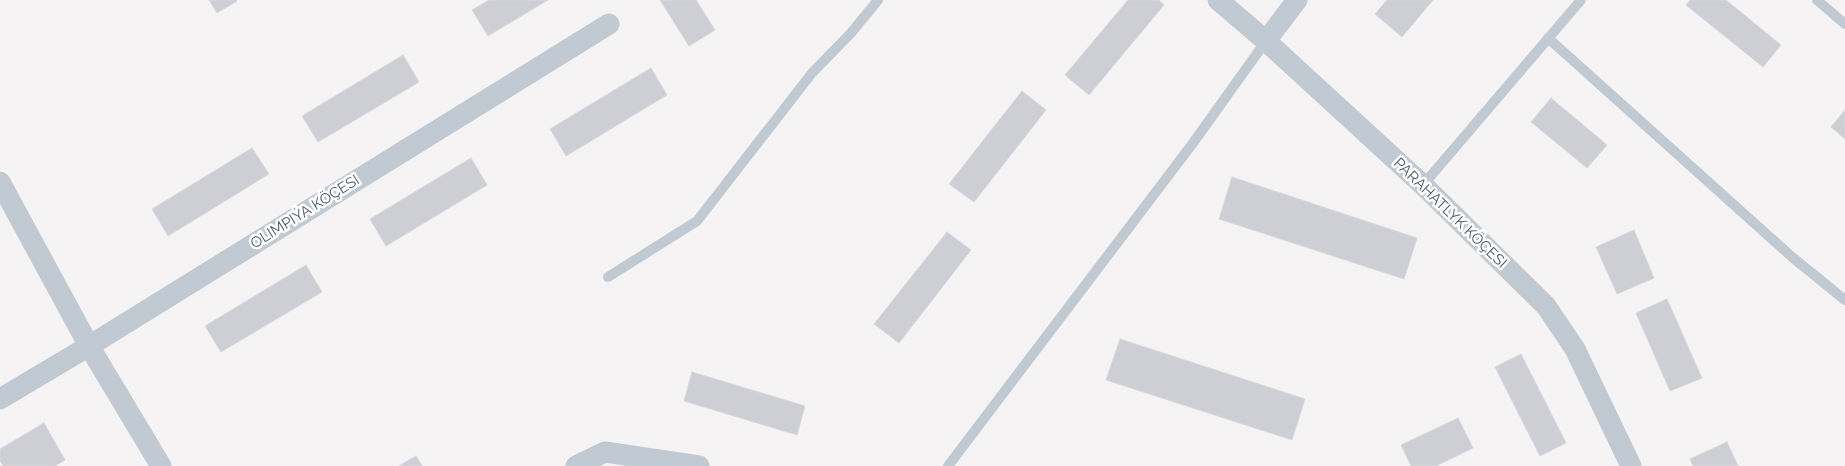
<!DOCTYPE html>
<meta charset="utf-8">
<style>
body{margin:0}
canvas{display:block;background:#f5f3f3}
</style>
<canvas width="1845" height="466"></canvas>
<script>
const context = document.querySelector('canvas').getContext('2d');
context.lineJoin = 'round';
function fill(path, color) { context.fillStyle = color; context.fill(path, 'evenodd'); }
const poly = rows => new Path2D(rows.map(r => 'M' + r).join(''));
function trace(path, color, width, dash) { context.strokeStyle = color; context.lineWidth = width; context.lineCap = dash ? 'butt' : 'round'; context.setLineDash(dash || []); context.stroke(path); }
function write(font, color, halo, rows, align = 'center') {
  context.font = font + ' Raleway,sans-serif'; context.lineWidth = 5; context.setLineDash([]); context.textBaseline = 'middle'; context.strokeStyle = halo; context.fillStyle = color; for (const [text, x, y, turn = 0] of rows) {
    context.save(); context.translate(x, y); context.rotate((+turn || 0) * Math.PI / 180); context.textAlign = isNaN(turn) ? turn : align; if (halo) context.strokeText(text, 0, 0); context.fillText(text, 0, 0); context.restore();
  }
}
const building = poly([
 [209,0,236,0,237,1,217,13,209,0],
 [489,0,548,0,488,36,472,10,489,0],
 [660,0,696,0,715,30,689,46,660,0],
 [1128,0,1159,0,1164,5,1089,95,1065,75,1128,0],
 [1387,0,1433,0,1402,37,1375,14,1387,0],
 [1690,0,1726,0,1781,45,1763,67,1686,5,1690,0],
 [403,55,419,82,318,142,302,116,403,55],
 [651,68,667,95,566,156,550,129,651,68],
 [1022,91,1046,110,974,202,949,184,1022,91],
 [1551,98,1607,145,1587,168,1531,122,1551,98],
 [1845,110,1845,139,1831,127,1845,110],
 [252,148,269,174,168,236,152,209,252,148],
 [471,158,487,185,386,246,370,219,471,158],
 [1232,177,1417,238,1404,279,1219,219,1232,177],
 [1634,230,1654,278,1617,294,1596,247,1634,230],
 [947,232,971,250,899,343,874,324,947,232],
 [306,265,322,292,221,352,205,326,306,265],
 [1667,299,1702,378,1670,391,1636,313,1667,299],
 [1120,339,1305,399,1292,440,1106,380,1120,339],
 [1521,354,1566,443,1540,456,1495,367,1521,354],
 [692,372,805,406,797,435,684,401,692,372],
 [1458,418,1473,448,1436,466,1411,466,1401,445,1458,418],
 [44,423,65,460,55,466,3,466,0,461,0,449,44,423],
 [1727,442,1738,466,1693,466,1690,459,1727,442],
 [416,456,422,466,399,466,416,456]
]);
fill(building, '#cdcfd5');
trace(building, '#d7d9de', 1);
trace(poly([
 [1817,0,1845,24],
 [1548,38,1792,257,1845,300],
 [1423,185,1581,0],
 [608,277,697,221,812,73,851,33,878,0],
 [948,466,1193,143,1266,41]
]), '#c1cad2', 10);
trace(poly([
 [1218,0,1266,41,1423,185,1546,306,1575,349,1631,466],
 [1266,41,1297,0],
 [0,182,89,346,161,466],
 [0,399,89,346,609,24],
 [576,466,605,452,699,466]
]), '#c1cad2', 21);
write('15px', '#4a5661', '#fff', [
 ["OLIMPIÝA KÖÇESI",305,212,-32],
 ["PARAHATLYK KÖÇESI",1450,213,44]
]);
</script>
